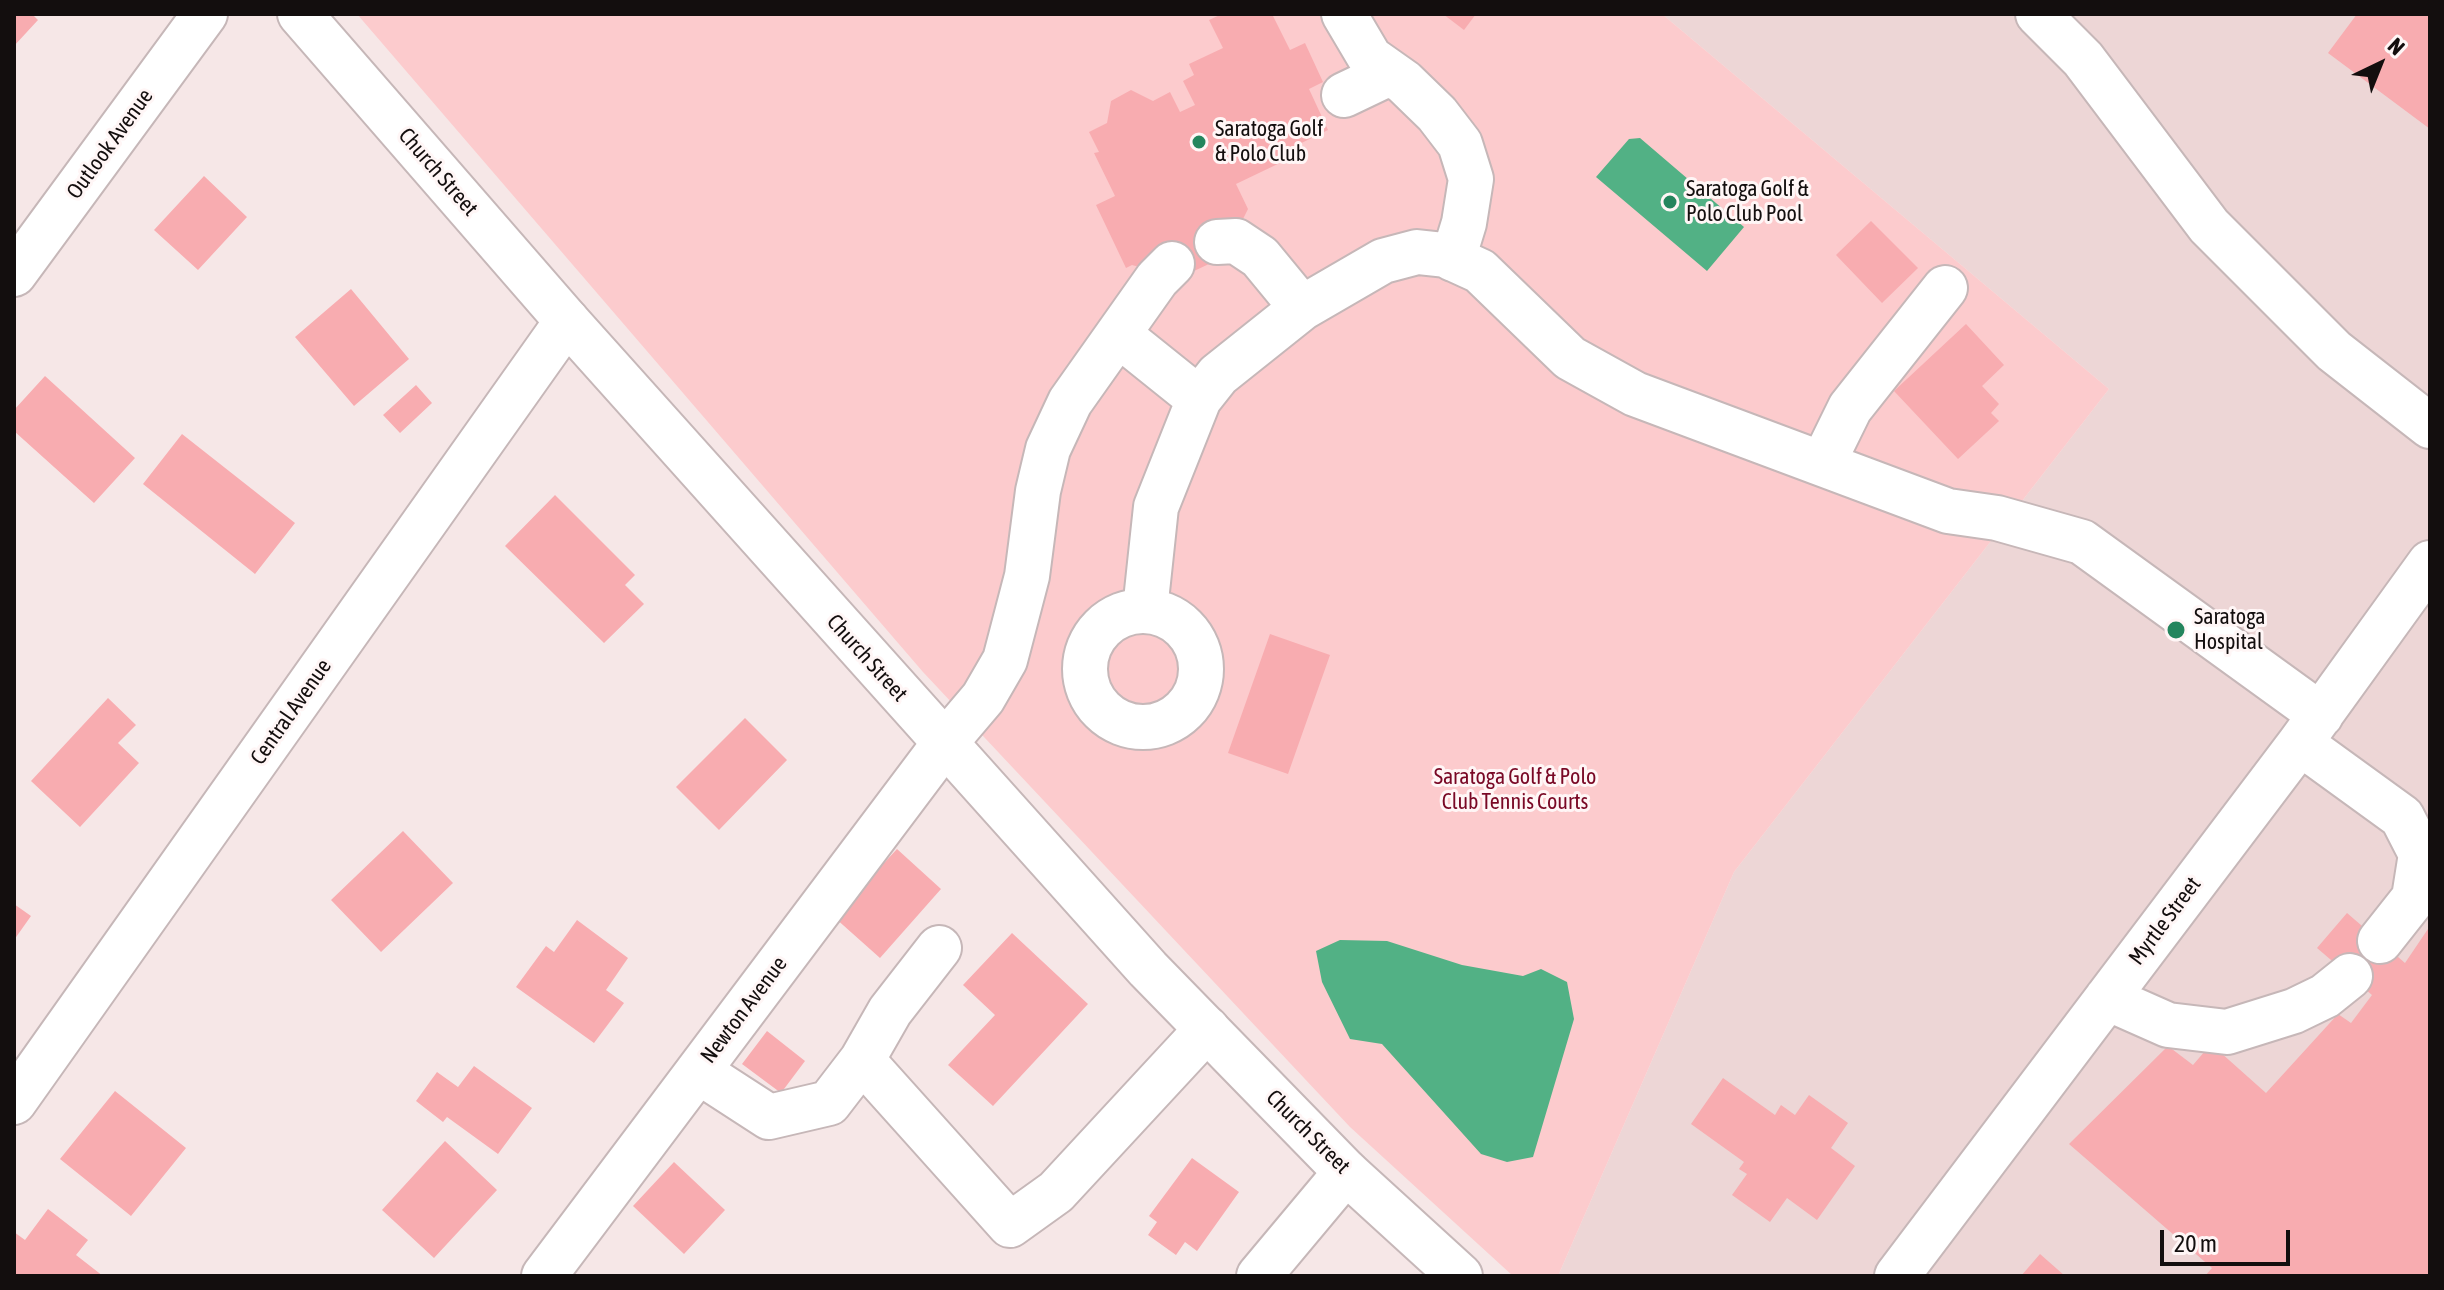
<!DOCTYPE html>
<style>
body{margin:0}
#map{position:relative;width:2444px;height:1290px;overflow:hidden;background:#f6e7e7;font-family:"Asap Condensed",sans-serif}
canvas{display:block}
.frame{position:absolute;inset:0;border:16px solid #130e0e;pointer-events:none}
.north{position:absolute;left:2340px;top:24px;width:80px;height:80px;-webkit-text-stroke:6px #fff6f6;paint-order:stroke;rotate:43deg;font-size:22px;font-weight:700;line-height:32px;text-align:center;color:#130e0e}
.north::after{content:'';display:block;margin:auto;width:28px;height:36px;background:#130e0e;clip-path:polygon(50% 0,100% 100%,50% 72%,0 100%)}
.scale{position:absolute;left:2160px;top:1230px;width:130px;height:36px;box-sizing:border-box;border:4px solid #130e0e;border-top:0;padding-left:10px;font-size:24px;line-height:28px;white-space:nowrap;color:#130e0e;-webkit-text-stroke:6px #fff6f6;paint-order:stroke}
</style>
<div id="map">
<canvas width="2444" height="1290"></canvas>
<div class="frame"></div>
<div class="north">N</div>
<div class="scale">20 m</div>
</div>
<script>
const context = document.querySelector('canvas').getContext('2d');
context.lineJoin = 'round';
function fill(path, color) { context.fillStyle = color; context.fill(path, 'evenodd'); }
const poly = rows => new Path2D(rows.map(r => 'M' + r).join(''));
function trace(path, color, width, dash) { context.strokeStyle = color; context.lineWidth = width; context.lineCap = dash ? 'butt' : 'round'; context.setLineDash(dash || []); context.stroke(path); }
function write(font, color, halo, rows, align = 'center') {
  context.font = font + ' "Asap Condensed",sans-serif'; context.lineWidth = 6; context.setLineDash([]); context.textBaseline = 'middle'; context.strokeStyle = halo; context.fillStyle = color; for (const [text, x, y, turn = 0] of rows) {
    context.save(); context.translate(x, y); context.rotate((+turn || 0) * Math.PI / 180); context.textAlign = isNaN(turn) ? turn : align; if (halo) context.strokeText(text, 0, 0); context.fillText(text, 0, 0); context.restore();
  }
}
fill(poly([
 [1662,14,2430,14,2430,1276,1558,1276,1734,872,2109,389]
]), '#edd6d6');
fill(poly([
 [357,14,1662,14,2109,389,1734,872,1558,1276,1513,1276,1350,1127,923,672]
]), '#fccbcd');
fill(poly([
 [1640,138,1744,227,1707,271,1596,177,1629,139],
 [1340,940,1387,941,1462,965,1523,976,1541,969,1567,982,1574,1019,1533,1157,1507,1162,1481,1154,1382,1044,1350,1039,1322,982,1316,951]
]), '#52b185');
fill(poly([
 [14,14,32,14,38,20,14,46],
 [1222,14,1272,14,1290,50,1305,43,1323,82,1309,89,1328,130,1281,153,1284,161,1236,184,1248,209,1224,257,1179,278,1132,265,1126,268,1096,205,1115,196,1094,153,1099,152,1089,132,1107,123,1111,101,1131,90,1153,101,1170,92,1180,112,1195,105,1183,81,1194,75,1189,64,1223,48,1209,20],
 [1443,14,1476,14,1464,30],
 [2357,14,2430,14,2430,129,2328,53],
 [204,176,247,217,198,270,154,230],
 [1871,221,1918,268,1882,303,1836,255],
 [351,289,409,359,354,406,295,337],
 [1966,324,2004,365,1982,386,1999,404,1991,413,1999,421,1958,459,1894,391],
 [45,376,135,458,94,503,14,431,14,410],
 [416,385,432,403,400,433,383,415],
 [182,434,295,523,255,574,143,484],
 [555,495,635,575,625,585,644,604,604,643,505,546],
 [1270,634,1330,655,1288,774,1228,753],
 [108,698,136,725,118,743,139,763,80,827,31,781],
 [745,718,787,760,719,830,676,787],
 [403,831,453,883,381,952,331,900],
 [897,849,941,889,880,958,834,917],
 [14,904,31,916,14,940],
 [2347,913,2405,963,2430,926,2430,1276,2205,1276,2212,1268,2069,1144,2168,1046,2193,1065,2211,1044,2266,1093,2338,1014,2351,1023,2372,995,2317,948],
 [577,920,628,958,606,990,624,1003,594,1043,516,987,546,946,554,952],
 [1012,933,1088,1004,993,1106,948,1065,995,1015,963,985],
 [767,1031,805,1061,781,1093,742,1064],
 [474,1066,532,1108,498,1154,447,1117,443,1122,416,1101,437,1072,458,1087],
 [1723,1078,1775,1115,1781,1105,1795,1115,1809,1095,1848,1123,1831,1148,1855,1166,1817,1220,1787,1198,1770,1222,1732,1195,1747,1174,1739,1169,1744,1162,1691,1124],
 [115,1091,186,1148,131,1216,60,1159],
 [445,1141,497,1190,434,1258,382,1210],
 [1192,1158,1239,1192,1197,1251,1185,1242,1176,1255,1148,1235,1157,1222,1149,1216],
 [674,1162,725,1210,684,1254,633,1206],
 [48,1209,88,1240,76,1255,103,1276,14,1276,14,1232,25,1240],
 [2040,1254,2065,1276,2021,1276]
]), '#f8acb0');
const minor = poly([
 [1344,14,1370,58,1404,82,1437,114,1460,144,1471,179,1464,223,1453,259],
 [2038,14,2083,59,2209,226,2334,351,2430,426],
 [1344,95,1388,74],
 [1217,242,1236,241,1260,257,1302,308],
 [14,274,205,14],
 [1118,334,1199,399],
 [1823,463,1850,408,1945,288],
 [1145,610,1156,507,1199,399,1218,375,1302,308,1383,261,1417,252,1445,255,1480,271,1570,358,1635,394,1948,511,1997,518,2082,542,2321,715],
 '1085 669a58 58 0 1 1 116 0a58 58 0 1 1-116 0Z',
 [2300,743,2402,817,2421,854,2414,898,2380,941],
 [2107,998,2168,1025,2227,1032,2294,1011,2325,996,2350,976],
 [862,1060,890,1011,939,948],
 [698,1071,769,1117,829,1103,862,1060,1010,1225,1056,1192,1207,1029],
 [14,1102,567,321],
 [544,1276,944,744,983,698,1005,660,1027,576,1038,491,1048,449,1070,402,1157,279,1172,264],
 [1259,1276,1346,1172],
 [1897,1276,2300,743,2430,563]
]);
const major = poly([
 [300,14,567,321,1148,969,1346,1172,1460,1276]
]);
trace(minor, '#c6b7b8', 48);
trace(major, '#c6b7b8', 48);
trace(minor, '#fff', 44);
trace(major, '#fff', 44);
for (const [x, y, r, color] of [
 [1199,142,8,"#24855d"],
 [1670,202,8,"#24855d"],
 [2176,630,10,"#24855d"]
]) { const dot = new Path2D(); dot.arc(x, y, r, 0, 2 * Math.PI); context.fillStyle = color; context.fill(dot); trace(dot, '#fff6f6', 3); }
write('22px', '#130e0e', '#fff6f6', [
 ["Saratoga Golf",1215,129],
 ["& Polo Club",1215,154],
 ["Saratoga Golf &",1686,189],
 ["Polo Club Pool",1686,214],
 ["Saratoga",2194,617],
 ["Hospital",2194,642]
], 'left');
write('22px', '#130e0e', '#fff6f6', [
 ["Outlook Avenue",110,144,-54],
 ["Church Street",438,172,49],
 ["Church Street",867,658,48],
 ["Central Avenue",291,712,-55],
 ["Myrtle Street",2165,921,-53],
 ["Newton Avenue",744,1010,-53],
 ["Church Street",1308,1132,45]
]);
write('22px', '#790825', '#fff6f6', [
 ["Saratoga Golf & Polo",1515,777],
 ["Club Tennis Courts",1515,802]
]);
</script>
